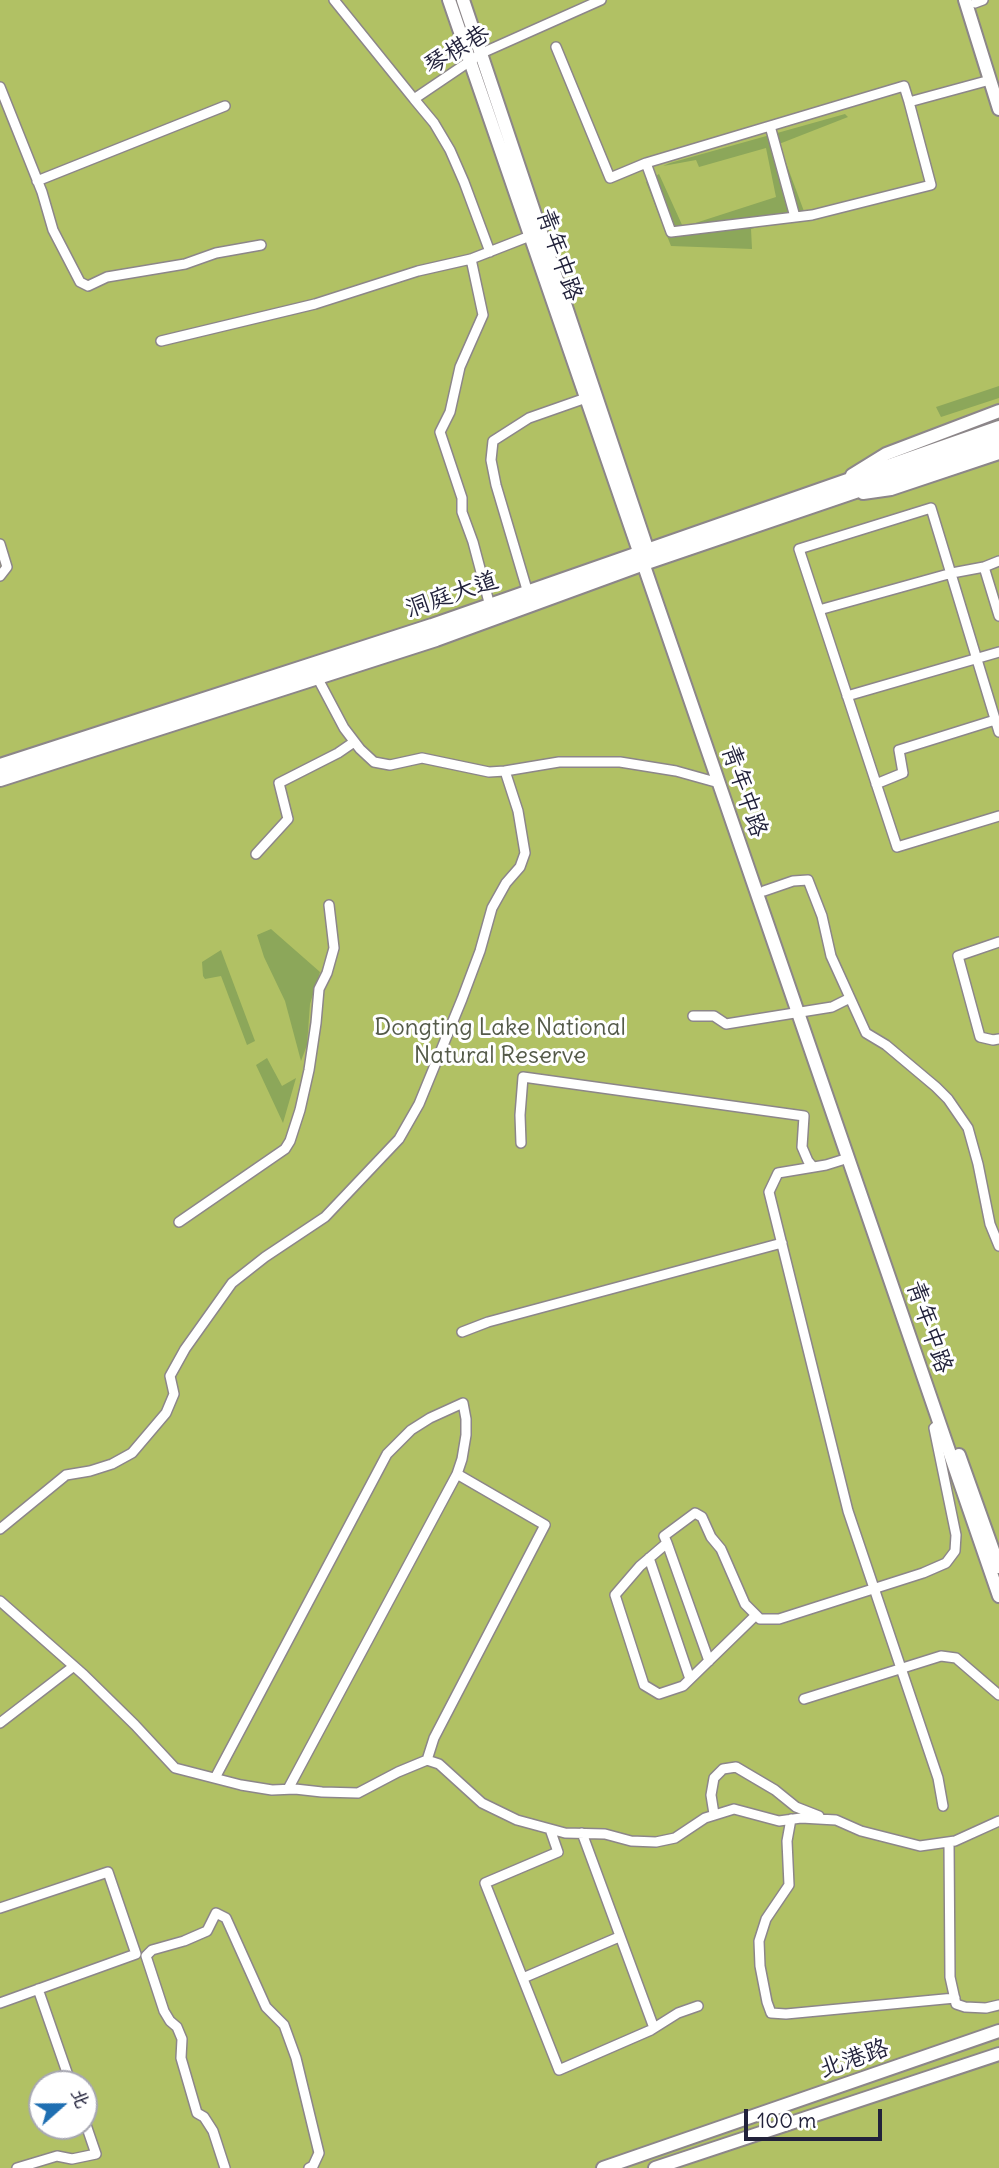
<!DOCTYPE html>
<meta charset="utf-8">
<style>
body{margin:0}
#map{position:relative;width:999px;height:2168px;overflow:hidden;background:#f5ebd7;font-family:Delius,"LXGW WenKai TC",sans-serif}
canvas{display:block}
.north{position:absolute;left:28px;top:2070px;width:70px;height:70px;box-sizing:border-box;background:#fff;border:2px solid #a7a7b1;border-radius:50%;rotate:69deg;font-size:19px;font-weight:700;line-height:28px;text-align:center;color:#22223b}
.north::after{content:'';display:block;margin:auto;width:24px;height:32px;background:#1f6fb2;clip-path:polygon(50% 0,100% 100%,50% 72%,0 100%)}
.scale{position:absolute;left:744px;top:2109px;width:138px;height:32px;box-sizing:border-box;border:4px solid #22223b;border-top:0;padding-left:9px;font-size:21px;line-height:24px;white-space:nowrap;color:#22223b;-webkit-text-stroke:5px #fff;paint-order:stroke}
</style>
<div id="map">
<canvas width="999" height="2168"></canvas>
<div class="north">北</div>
<div class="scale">100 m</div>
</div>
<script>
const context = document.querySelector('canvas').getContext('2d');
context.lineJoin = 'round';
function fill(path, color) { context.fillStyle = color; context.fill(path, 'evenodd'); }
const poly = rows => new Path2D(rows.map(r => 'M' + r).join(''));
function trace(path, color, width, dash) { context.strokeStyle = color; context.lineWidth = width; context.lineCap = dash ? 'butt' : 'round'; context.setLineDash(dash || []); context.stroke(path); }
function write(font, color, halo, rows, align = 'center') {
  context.font = font + ' Delius,"LXGW WenKai TC",sans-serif'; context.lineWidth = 6; context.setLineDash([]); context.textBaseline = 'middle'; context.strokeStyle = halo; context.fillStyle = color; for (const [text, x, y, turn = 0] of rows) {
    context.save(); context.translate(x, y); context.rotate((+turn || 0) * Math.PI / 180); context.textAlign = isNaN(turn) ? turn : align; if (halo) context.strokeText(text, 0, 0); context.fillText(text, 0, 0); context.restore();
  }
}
fill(poly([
 [0,0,999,0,999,2168,0,2168],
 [42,2084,84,2084,84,2126,42,2126]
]), '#b1c164');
fill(poly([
 [845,114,848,117,779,144,805,214,751,229,752,249,671,246,646,182,659,174,683,227,776,197,766,148,699,167,696,160,663,166,670,163],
 [999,386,999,398,941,417,936,407],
 [271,929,320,972,310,1004,307,1045,301,1061,285,1001,264,957,257,935],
 [221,950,255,1041,247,1045,221,976,205,979,203,976,202,962],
 [267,1058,282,1086,296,1078,283,1123,256,1065]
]), '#8ca75a');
const minor = poly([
 [334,0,414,99,482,53,601,0],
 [975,3,983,0],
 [556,47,610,178,646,163,671,232,812,215,931,185,909,102,990,80],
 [0,87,42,192,53,230,80,282,88,286,107,277,185,264,216,253,261,245],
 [414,99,434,123,450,150,464,182,490,252],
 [770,126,795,217],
 [646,163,904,86,909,102],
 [37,181,225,106],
 [471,259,483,315,460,367,450,412,440,432,462,498,462,512,473,542,490,606],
 [161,341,315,304,418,271,471,259,530,236],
 [0,544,7,567,0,576],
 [984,567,999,561],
 [528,593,496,485,491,460,493,441,529,418,586,398],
 [819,610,952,573,984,567,999,616],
 [317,677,344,728,360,749,374,762,390,765,422,758,489,772,505,771],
 [847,696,999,652],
 [999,732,931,508,799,549,897,847,999,816],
 [876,784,903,773,899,750,995,720],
 [256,854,288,819,279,783,338,753,354,742],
 [764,891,793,881,808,880,822,916,831,956,866,1033,886,1045,936,1087,948,1099,968,1128,978,1164,990,1224,999,1246],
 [999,942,958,956,980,1037,993,1040,999,1039],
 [693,1016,714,1016,726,1024,832,1007,850,998],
 [521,1143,520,1115,523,1077,804,1116,802,1147,808,1161,813,1167],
 [842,1160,826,1165,778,1173,769,1192,848,1511,938,1778,943,1806],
 [179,1222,285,1149,290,1141,300,1110,309,1070,316,1023,319,989,327,973,334,948,329,905],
 [462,1332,488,1322,782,1243],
 [0,1529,66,1475,90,1471,112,1464,132,1453,166,1413,174,1394,170,1376,185,1349,232,1283,265,1257,325,1217,399,1139,419,1104,462,999,480,951,492,908,506,883,520,867,525,853,518,811,505,771,559,762,620,762,676,771,719,783],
 [667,1543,709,1661],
 [649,1558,690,1679],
 [0,1601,84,1675,135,1725,175,1768,241,1785,272,1790,295,1789,322,1792,358,1793,398,1772,427,1760,439,1764,482,1803,517,1820,565,1833,605,1834,631,1841,656,1842,675,1838,705,1818,734,1809,779,1821,801,1818,836,1820,861,1831,920,1846,955,1841,999,1821],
 [756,1615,683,1686,659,1694,644,1685,615,1595,640,1566,667,1543,664,1536,695,1513,702,1517,711,1537,721,1549,745,1604,760,1619,779,1619,923,1573,946,1563,955,1551,956,1535,934,1428,940,1423],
 [804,1699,941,1656,956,1658,999,1695],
 [0,1723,74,1666],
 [215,1778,387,1454,411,1430,430,1418,463,1403,466,1419,466,1435,462,1459,457,1474],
 [288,1789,457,1474,545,1525,434,1738,427,1760],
 [714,1814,711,1795,714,1778,723,1769,736,1767,775,1790,796,1807,819,1816],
 [791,1819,787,1841,789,1885,766,1919,759,1941,760,1966,767,2002,771,2013,786,2014,955,1998],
 [550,1829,558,1852,485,1883,559,2070,651,2030,678,2013,698,2006],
 [582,1833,654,2028],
 [949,1842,950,1977,956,2004,965,2007,986,2008,999,2005],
 [0,1908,108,1872,136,1954,0,2003],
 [523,1978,619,1937],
 [38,1989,71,2084],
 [17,2168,57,2156,72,2159,96,2154,84,2119],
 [225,2168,213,2131,204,2117,197,2113,181,2058,182,2039,177,2027,170,2021,164,2011,146,1956,152,1950,184,1941,207,1931,216,1913,226,1918,266,2007,284,2025,296,2058,319,2153,313,2166,309,2168]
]);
const secondary = poly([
 [449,0,999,1596],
 [463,0,650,557],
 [965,0,999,109],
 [852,475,886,454,999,411],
 [863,493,891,489,999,453],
 [959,1455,999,1567],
 [603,2168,999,2031],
 [655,2168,999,2054]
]);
const primary = poly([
 [0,766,432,626,999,428],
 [0,779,436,639,644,563,999,442]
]);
trace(minor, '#8c8689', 12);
trace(secondary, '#8c8689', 16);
trace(primary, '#8c8689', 18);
trace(minor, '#fff', 9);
trace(secondary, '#fff', 12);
trace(primary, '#fff', 14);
write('24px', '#22223b', '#fff', [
 ["琴棋巷",457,50,-31],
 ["青年中路",559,255,71],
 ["洞庭大道",452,595,-19],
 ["青年中路",744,791,71],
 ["青年中路",929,1327,71],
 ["北港路",854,2059,-19]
]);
write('24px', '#545a49', '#fff', [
 ["Dongting Lake National",500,1028],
 ["Natural Reserve",500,1056]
]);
</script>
